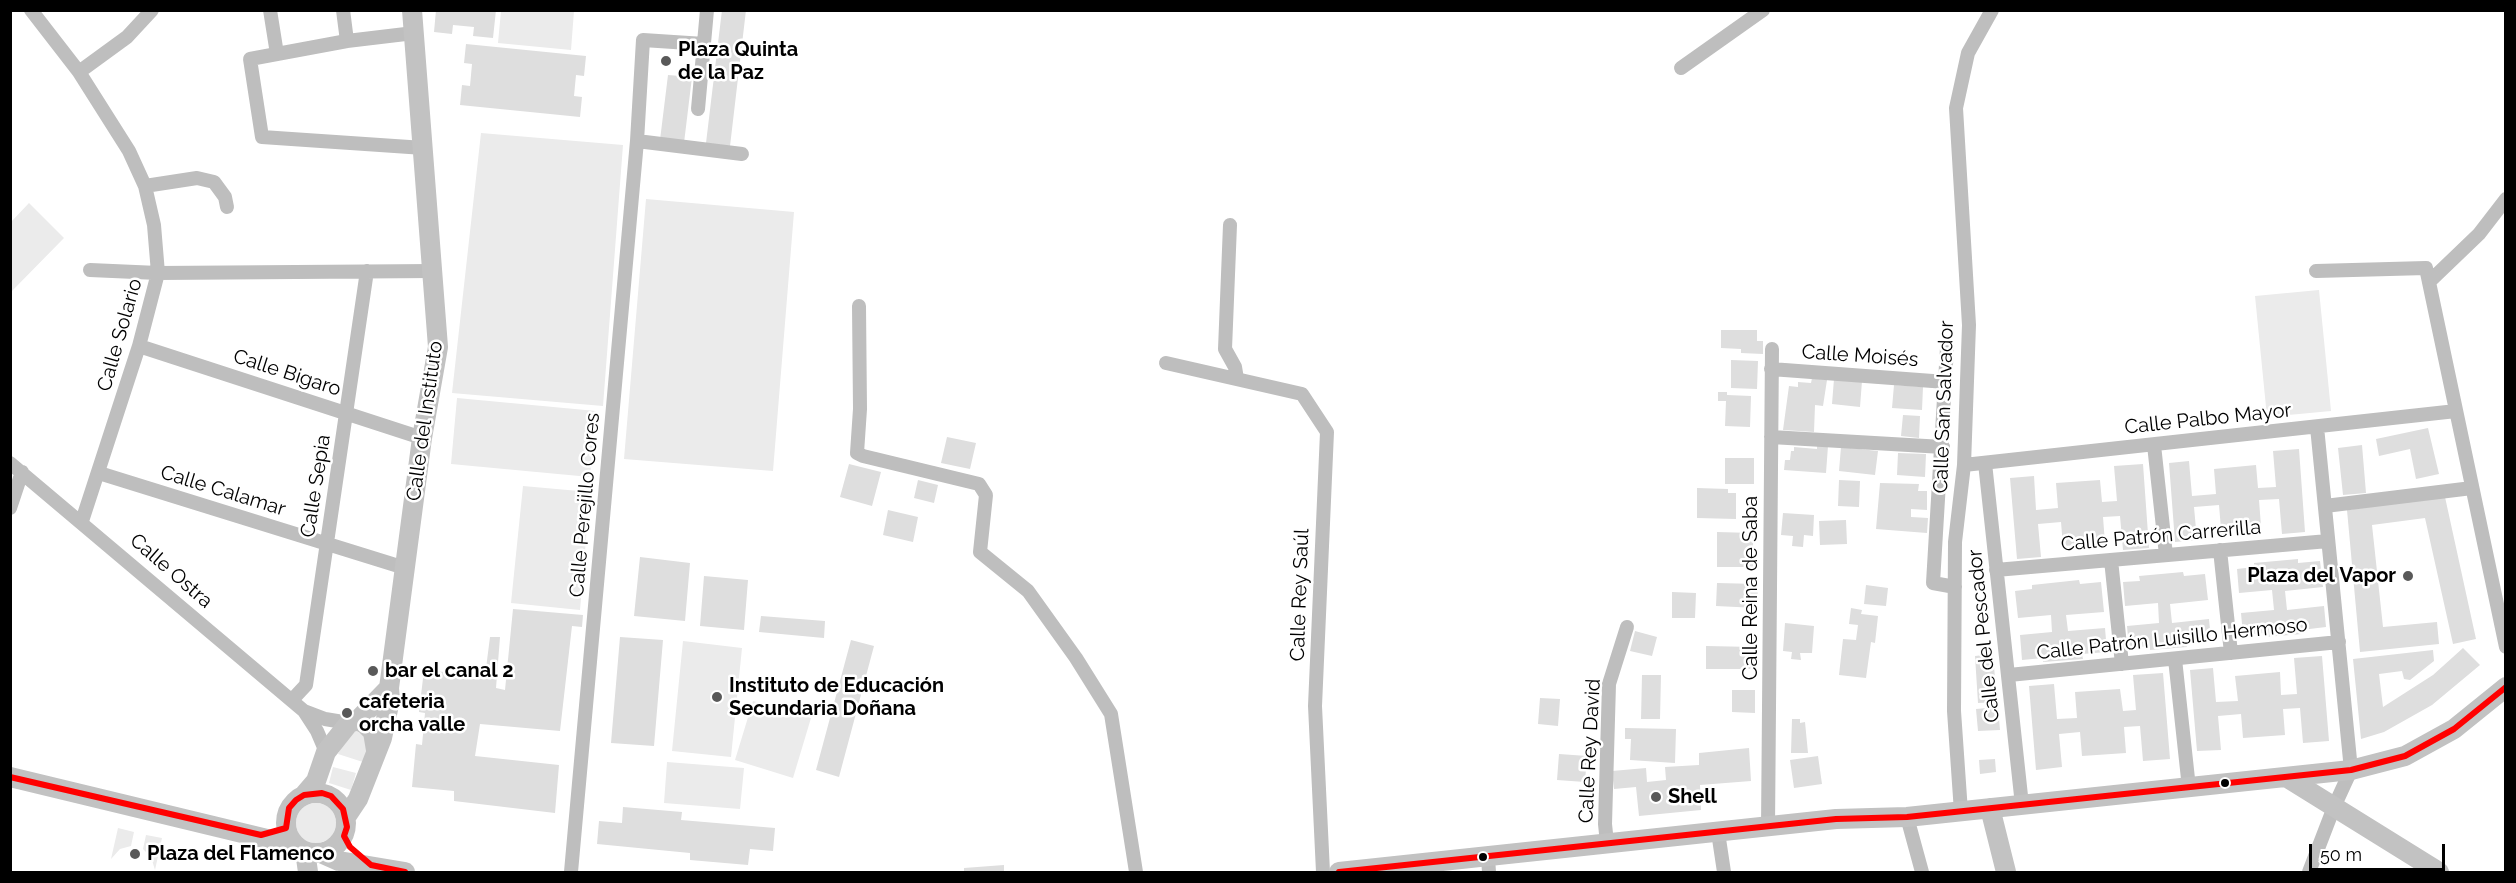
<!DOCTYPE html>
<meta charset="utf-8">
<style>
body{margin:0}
#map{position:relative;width:2516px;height:883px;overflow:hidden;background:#fff;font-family:Raleway,sans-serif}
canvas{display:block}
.frame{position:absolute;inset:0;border:12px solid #000;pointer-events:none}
.scale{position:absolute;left:2309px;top:844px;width:136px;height:27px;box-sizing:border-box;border:3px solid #000;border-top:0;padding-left:8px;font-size:18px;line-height:21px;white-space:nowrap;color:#000;-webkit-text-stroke:4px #fff;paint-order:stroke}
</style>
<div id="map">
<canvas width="2516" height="883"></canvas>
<div class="frame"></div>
<div class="scale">50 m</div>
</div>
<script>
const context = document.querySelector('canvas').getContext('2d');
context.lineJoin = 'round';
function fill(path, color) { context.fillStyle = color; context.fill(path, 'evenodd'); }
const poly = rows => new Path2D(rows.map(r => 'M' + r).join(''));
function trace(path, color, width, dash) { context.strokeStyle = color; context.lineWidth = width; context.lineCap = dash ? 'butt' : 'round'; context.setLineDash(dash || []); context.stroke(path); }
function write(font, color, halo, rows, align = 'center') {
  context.font = font + ' Raleway,sans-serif'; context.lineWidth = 5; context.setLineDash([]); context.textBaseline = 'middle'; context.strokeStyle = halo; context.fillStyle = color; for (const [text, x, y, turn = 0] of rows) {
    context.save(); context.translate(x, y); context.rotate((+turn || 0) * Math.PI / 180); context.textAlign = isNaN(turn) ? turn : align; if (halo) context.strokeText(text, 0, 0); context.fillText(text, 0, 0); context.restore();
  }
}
fill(poly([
 [501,11,574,11,571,50,498,43],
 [481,133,623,145,603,406,452,393],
 [646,199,794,212,773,471,624,459],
 [29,203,64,238,11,292,11,222],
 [2319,290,2331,411,2267,417,2255,296],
 [457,398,596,411,590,477,451,464],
 [523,486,590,492,580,610,511,603],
 [683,641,742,648,731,757,672,751],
 [753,701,811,718,793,778,735,760],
 [360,730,369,737,366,763,338,754,348,733],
 [667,762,744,768,740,809,664,803],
 [333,767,356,773,351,790,329,783],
 '296 823a20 20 0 1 1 40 0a20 20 0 1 1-40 0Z',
 [118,828,134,832,131,846,120,849,111,859],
 [146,835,162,838,155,870,151,857,143,849]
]), '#ebebeb');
fill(poly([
 [436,10,496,10,493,38,473,36,474,27,453,25,452,34,434,32],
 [722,10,746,10,730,146,706,143],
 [466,44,586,56,584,76,576,75,574,96,582,97,580,117,460,105,462,85,470,86,472,64,464,63],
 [668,75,692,77,684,143,660,140],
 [1721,330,1757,330,1757,341,1763,341,1763,354,1741,353,1741,349,1721,348],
 [1731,360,1758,361,1757,389,1731,388],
 [1812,378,1827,380,1823,406,1815,405,1814,432,1783,430,1789,386,1798,387,1798,382,1811,383],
 [1834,379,1862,381,1860,407,1832,404],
 [1894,385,1923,387,1922,410,1892,408],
 [1718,392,1727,392,1727,395,1751,396,1750,427,1725,426,1726,401,1718,401],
 [1903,415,1920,416,1919,438,1901,436],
 [2428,428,2439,474,2416,479,2410,449,2379,456,2376,439],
 [947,437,976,443,970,469,941,463],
 [1817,445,1828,446,1826,473,1784,470,1785,460,1790,460,1791,451,1794,451,1794,447,1817,449],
 [2362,445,2366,493,2343,495,2338,448],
 [1841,447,1878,451,1875,475,1839,471],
 [2299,449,2305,532,2282,534,2279,499,2259,500,2261,526,2221,529,2219,505,2194,507,2197,540,2175,542,2169,463,2189,461,2192,496,2216,494,2214,469,2256,465,2258,488,2276,487,2273,451],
 [1898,453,1926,454,1925,477,1897,475],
 [1725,458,1754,458,1754,484,1725,484],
 [849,464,881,472,872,506,840,497],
 [2143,464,2149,548,2123,550,2120,516,2103,517,2105,543,2063,546,2061,522,2038,524,2041,557,2017,559,2010,478,2034,476,2036,510,2058,508,2056,483,2100,480,2102,502,2117,501,2114,466],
 [918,480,938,485,934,503,914,498],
 [1839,480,1860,481,1859,507,1838,506],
 [1880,483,1919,484,1918,491,1927,491,1927,510,1911,509,1911,517,1928,518,1927,533,1876,529],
 [1697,488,1728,489,1728,493,1736,493,1736,519,1697,518],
 [2445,497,2476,639,2453,644,2425,518,2372,525,2383,627,2437,622,2439,644,2360,652,2347,510],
 [888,510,918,517,913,542,883,535],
 [1783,513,1814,515,1813,536,1804,535,1803,547,1792,546,1793,536,1781,535],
 [1846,520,1847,544,1820,545,1819,521],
 [1717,532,1753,533,1753,567,1717,567],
 [640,557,690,563,685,621,634,616],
 [2298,559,2298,563,2320,561,2323,587,2285,591,2287,610,2324,606,2326,627,2301,630,2302,634,2265,637,2264,633,2243,635,2241,613,2274,610,2272,590,2239,593,2237,569,2254,567,2254,563],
 [2183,572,2184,576,2205,574,2208,600,2170,604,2172,623,2209,619,2211,640,2186,643,2187,647,2150,650,2150,646,2129,648,2127,626,2159,623,2158,603,2125,606,2123,582,2140,581,2139,576],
 [704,576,748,580,744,630,700,626],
 [2079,580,2080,584,2101,582,2104,612,2066,615,2068,631,2105,628,2107,652,2082,654,2083,659,2043,662,2043,658,2022,660,2020,635,2052,632,2051,615,2018,618,2015,591,2032,589,2032,585],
 [1717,583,1758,584,1757,608,1716,606],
 [1866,585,1888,588,1886,606,1864,604],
 [1672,592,1696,593,1695,618,1672,618],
 [1851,608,1862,610,1861,614,1878,616,1875,643,1871,642,1866,678,1839,675,1843,639,1856,640,1858,625,1849,624],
 [513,609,583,615,582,627,572,626,560,731,480,724,475,756,559,765,555,813,454,801,454,791,412,787,416,744,422,745,425,713,419,712,424,670,485,676,490,637,500,637,496,688,505,690],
 [761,616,825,621,824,638,759,632],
 [1785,623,1814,626,1812,653,1800,653,1801,660,1791,659,1792,652,1783,651],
 [1635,631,1657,637,1652,656,1630,651],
 [620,637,663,640,654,746,611,743],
 [851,640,874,646,839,777,816,770],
 [1706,646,1754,647,1753,669,1706,669],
 [2463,648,2480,665,2432,705,2384,732,2361,739,2353,659,2433,650,2434,661,2410,680,2404,679,2402,671,2379,674,2383,707,2433,675],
 [1993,654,1997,702,1978,703,1975,656],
 [2322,656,2329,741,2303,743,2300,708,2283,709,2285,735,2243,738,2241,714,2218,716,2221,750,2197,751,2190,670,2213,668,2216,702,2238,701,2235,676,2280,672,2281,695,2297,694,2294,658],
 [2163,673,2170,759,2143,761,2140,726,2124,727,2126,753,2082,756,2080,732,2059,734,2062,767,2036,770,2029,686,2054,684,2057,719,2077,718,2075,692,2120,689,2123,711,2136,710,2133,675],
 [1642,675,1661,675,1660,719,1641,719],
 [1732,690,1755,690,1755,713,1732,712],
 [1540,698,1560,699,1558,726,1538,724],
 [1998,707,2000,730,1978,731,1976,709],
 [1792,719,1800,719,1800,723,1805,722,1808,753,1791,753],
 [1625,728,1676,729,1675,763,1630,760,1631,739,1625,739],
 [1749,748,1751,781,1700,785,1701,810,1639,816,1636,787,1614,789,1612,771,1646,768,1647,782,1666,780,1665,767,1699,765,1699,753],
 [1559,754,1587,756,1585,782,1557,780],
 [1818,756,1822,784,1794,788,1790,760],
 [1995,759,1996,772,1980,774,1979,760],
 [623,807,682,812,681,820,775,828,773,851,750,849,748,865,690,860,690,853,597,844,599,821,622,823],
 [1004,865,1004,872,964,872,964,868]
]), '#dedede');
trace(poly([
 [31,10,79,72,129,151,145,186,154,225,158,273,139,346,82,521],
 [270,10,277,54],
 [343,10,347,41],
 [414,33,347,41,250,59,262,137,424,148],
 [1681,68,1763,10],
 [79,72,127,37,152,10],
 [698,109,707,10],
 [637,141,742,154],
 [145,186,197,178,214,182,225,197,227,207],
 [1230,225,1225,349,1235,367,1237,379],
 [90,270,158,273,433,271],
 [2316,271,2426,268,2506,647],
 [2429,282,2479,234,2506,199],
 [859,306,860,409,857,453,863,456,979,484,986,495,980,552,1028,591,1076,658,1111,714,1136,872],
 [139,346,422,438],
 [1947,348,1933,583,1955,587],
 [1166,363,1302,394,1327,432,1315,706,1323,872],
 [1771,369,1946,382],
 [1771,437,1943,447],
 [2154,445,2166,555],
 [10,463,304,711,317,731,326,752],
 [1985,463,2022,805],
 [1964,465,2456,411],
 [99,473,405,568],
 [2325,506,2472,488],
 [10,508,22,472],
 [2220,550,2231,653],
 [2111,560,2122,664],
 [1996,570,2328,541],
 [2175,659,2189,788],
 [2009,675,2339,642],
 [292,700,306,685,367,271],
 [304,711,325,719,349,723],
 [1961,812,1954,711,1955,542,1964,465,1969,325,1956,108,1968,53,1992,10],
 [1907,817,1922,872],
 [1768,827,1772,349],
 [1718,832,1724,872],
 [1607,843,1605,824,1609,684,1627,627],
 [1488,858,1489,872],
 [571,872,637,141,643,40,704,44],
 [2309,872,2334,807,2351,770,2317,427]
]), '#bebebe', 14);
trace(poly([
 [358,720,389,688],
 [10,777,296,846],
 [2286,777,2439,872],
 '286 823a30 30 0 1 1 60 0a30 30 0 1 1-60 0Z',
 [304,795,316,781,326,752,349,723,358,720,365,724,373,732,376,750],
 [1990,808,2006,872],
 [346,817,358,799,382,738,390,700,389,688,422,438,438,347,412,10],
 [305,851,308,872],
 [321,853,339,861,405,872],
 [1339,872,1836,819,1907,817,2351,770,2405,756,2454,729,2506,687]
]), '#c2c2c2', 20);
trace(poly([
 [10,777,261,835,286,828,289,808,296,800,304,795,322,793,331,796,343,809,347,827,344,836,350,847,371,865,405,872],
 [1339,872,1836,819,1907,817,2351,770,2405,756,2454,729,2506,687]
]), '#f00', 6);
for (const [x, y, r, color] of [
 [666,61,6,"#595959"],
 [2408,576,6,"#595959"],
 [373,671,6,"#595959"],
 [717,697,6,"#595959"],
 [347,713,6,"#595959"],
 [2225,783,5,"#000"],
 [1656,797,6,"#595959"],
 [135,854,6,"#595959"],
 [1483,857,5,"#000"]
]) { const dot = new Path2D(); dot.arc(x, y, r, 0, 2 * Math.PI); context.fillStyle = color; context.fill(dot); trace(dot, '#fff', 2); }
write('bold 20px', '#000', '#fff', [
 ["Plaza Quinta",678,50],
 ["de la Paz",678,73],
 ["Plaza del Vapor",2396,576,"right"],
 ["bar el canal 2",385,671],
 ["Instituto de Educación",729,686],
 ["Secundaria Doñana",729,709],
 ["cafeteria",359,702],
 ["orcha valle",359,725],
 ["Shell",1668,797],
 ["Plaza del Flamenco",147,854]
], 'left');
write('20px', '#000', '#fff', [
 ["Calle Solario",120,335,-74],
 ["Calle Moisés",1860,356,4],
 ["Calle Bigaro",287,373,18],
 ["Calle San Salvador",1944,407,-88],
 ["Calle Palbo Mayor",2208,419,-6],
 ["Calle del Instituto",425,421,-82],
 ["Calle Sepia",316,486,-81],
 ["Calle Calamar",223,491,17],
 ["Calle Perejillo Cores",585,505,-85],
 ["Calle Patrón Carrerilla",2161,536,-5],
 ["Calle Ostra",171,571,41],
 ["Calle Reina de Saba",1751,588,-90],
 ["Calle Rey Saúl",1300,595,-88],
 ["Calle del Pescador",1984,636,-96],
 ["Calle Patrón Luisillo Hermoso",2172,639,-6],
 ["Calle Rey David",1590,751,-87]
]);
</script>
